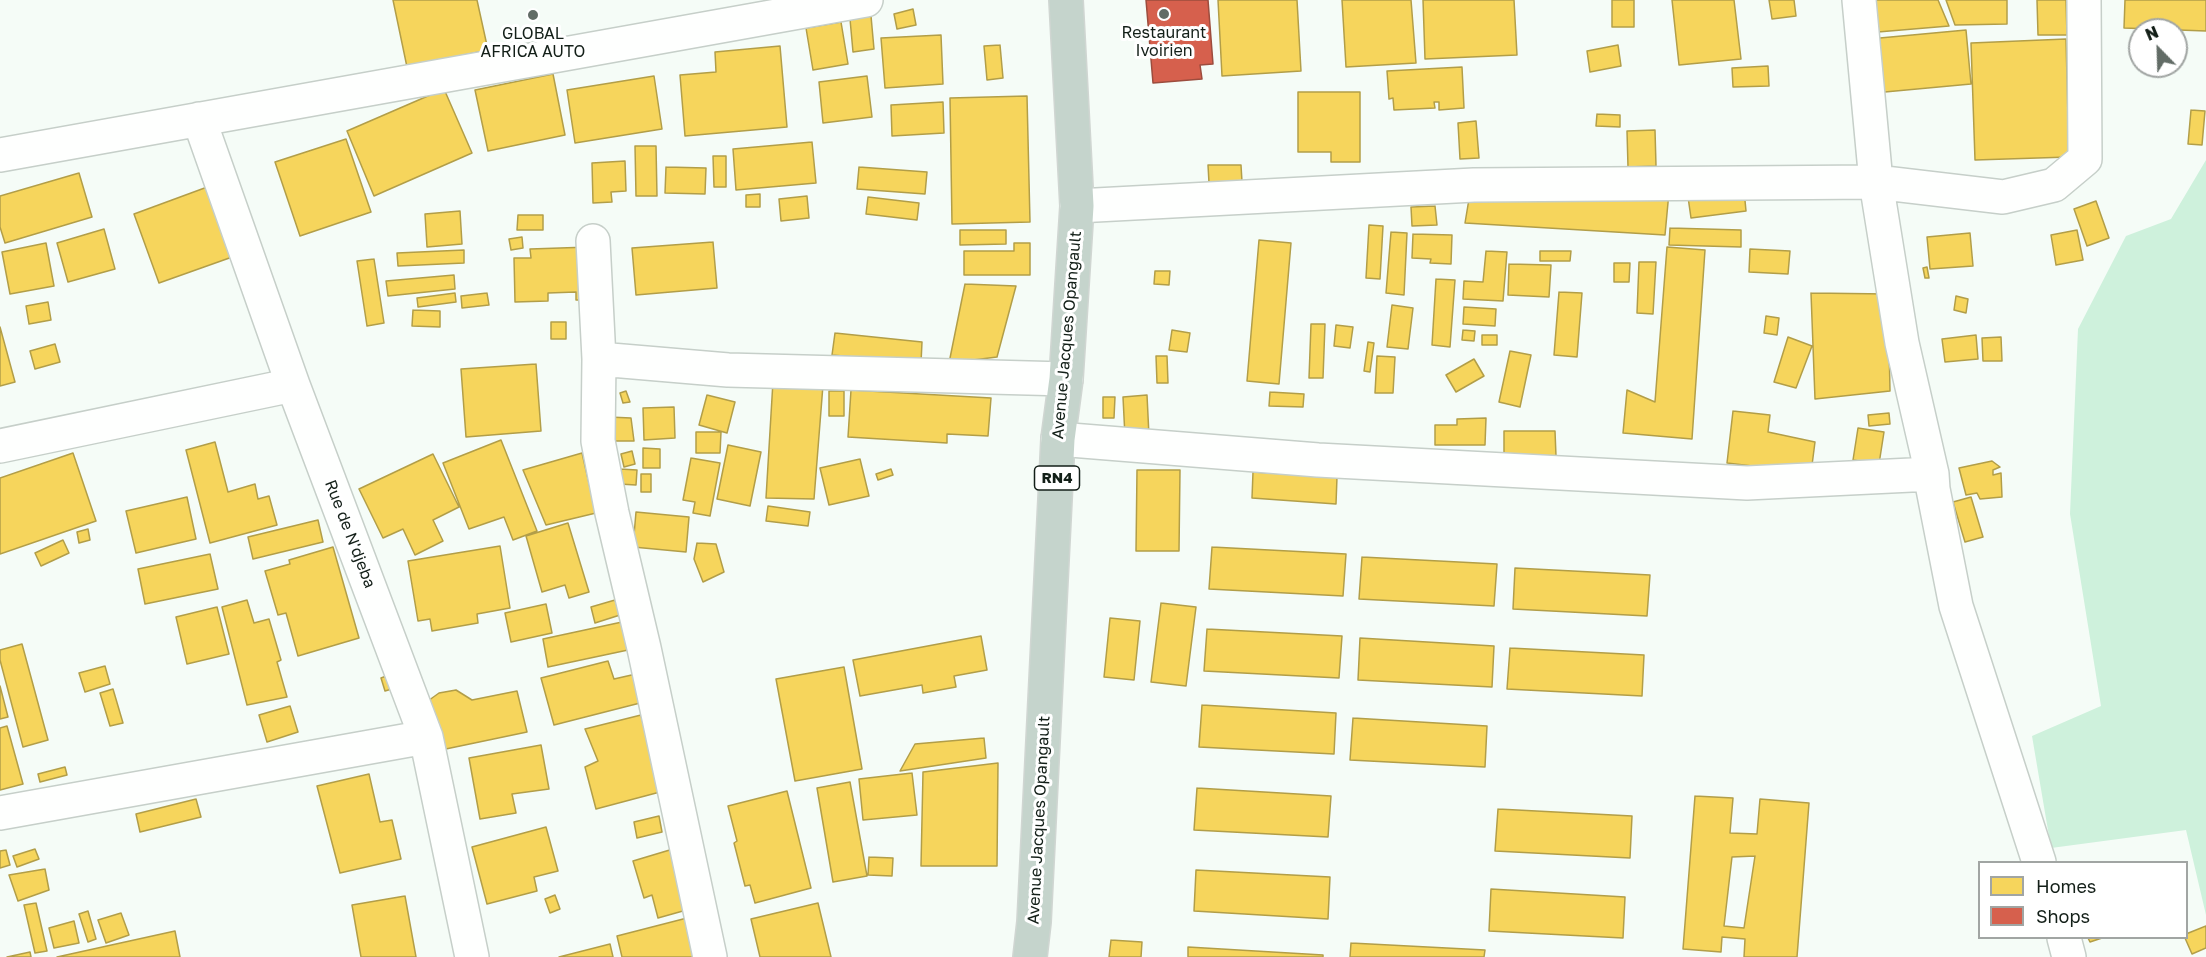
<!DOCTYPE html>
<style>
body{margin:0}
#map{position:relative;width:2206px;height:957px;overflow:hidden;background:#f5fcf7;font-family:"Golos Text",sans-serif}
canvas{display:block}
.legend{position:absolute;left:1978px;top:861px;width:210px;height:78px;box-sizing:border-box;background:#fff;border:2px solid #a1a5a3;margin:0;padding:8px 10px;list-style:none;font-size:18px;color:#131f18}
.legend li{display:flex;align-items:center;gap:12px;height:30px}
.legend b{width:30px;border:2px solid #a1a5a3}
.north{position:absolute;left:2128px;top:18px;width:60px;height:60px;box-sizing:border-box;background:#fff;border:2px solid #a1a5a3;border-radius:50%;rotate:337deg;font-size:16px;font-weight:700;line-height:24px;text-align:center;color:#131f18}
.north::after{content:'';display:block;margin:auto;width:21px;height:27px;background:#626c66;clip-path:polygon(50% 0,100% 100%,50% 72%,0 100%)}
</style>
<div id="map">
<canvas width="2206" height="957"></canvas>
<ul class="legend">
<li><b style="height:16px;background:#f6d55c"></b>Homes</li>
<li><b style="height:16px;background:#d6604d"></b>Shops</li>
</ul>
<div class="north">N</div>
</div>
<script>
const context = document.querySelector('canvas').getContext('2d');
context.lineJoin = 'round';
function fill(path, color) { context.fillStyle = color; context.fill(path, 'evenodd'); }
const poly = rows => new Path2D(rows.map(r => 'M' + r).join(''));
function trace(path, color, width, dash) { context.strokeStyle = color; context.lineWidth = width; context.lineCap = dash ? 'butt' : 'round'; context.setLineDash(dash || []); context.stroke(path); }
function write(font, color, halo, rows, align = 'center') {
  context.font = font + ' "Golos Text",sans-serif'; context.lineWidth = 6; context.setLineDash([]); context.textBaseline = 'middle'; context.strokeStyle = halo; context.fillStyle = color; for (const [text, x, y, turn = 0] of rows) {
    context.save(); context.translate(x, y); context.rotate((+turn || 0) * Math.PI / 180); context.textAlign = isNaN(turn) ? turn : align; if (halo) context.strokeText(text, 0, 0); context.fillText(text, 0, 0); context.restore();
  }
}
fill(poly([
 [2206,160,2206,915,2186,830,2051,848,2032,736,2101,706,2070,514,2078,329,2126,236,2171,219]
]), '#cef1dc');
const homes = poly([
 [393,0,477,0,488,50,407,67,393,0],
 [1218,0,1297,0,1301,71,1222,76,1218,0],
 [1342,0,1411,0,1416,63,1346,67,1342,0],
 [1423,0,1514,0,1517,55,1425,59,1423,0],
 [1612,0,1634,0,1634,27,1612,27,1612,0],
 [1672,0,1734,0,1741,59,1679,65,1672,0],
 [1769,0,1794,0,1796,16,1772,19,1769,0],
 [1865,0,1938,0,1949,26,1866,33,1865,0],
 [1946,0,2007,0,2007,24,1955,25,1946,0],
 [2037,0,2066,0,2067,35,2038,35,2037,0],
 [2125,0,2206,0,2206,31,2124,28,2125,0],
 [913,9,916,25,897,29,894,14,913,9],
 [871,16,874,49,853,52,850,19,871,16],
 [841,22,848,64,813,70,806,28,841,22],
 [1966,30,1971,84,1874,93,1869,39,1966,30],
 [941,35,943,84,885,88,881,38,941,35],
 [2066,39,2069,157,1975,160,1971,43,2066,39],
 [1000,45,1003,78,987,80,984,46,1000,45],
 [1618,45,1621,66,1590,72,1587,51,1618,45],
 [780,46,787,127,685,136,680,75,716,72,715,52,780,46],
 [1768,66,1769,86,1733,87,1732,68,1768,66],
 [1462,67,1464,108,1439,110,1439,102,1434,102,1435,108,1394,110,1393,98,1389,99,1387,71,1462,67],
 [553,74,565,135,488,151,475,90,553,74],
 [654,76,662,129,575,143,567,90,654,76],
 [867,76,872,117,823,123,819,82,867,76],
 [444,89,472,153,374,196,347,131,444,89],
 [1298,92,1360,92,1360,162,1331,162,1331,152,1298,152,1298,92],
 [1027,96,1030,222,952,224,950,98,1027,96],
 [943,102,944,133,892,136,891,105,943,102],
 [2191,110,2205,111,2202,145,2188,144,2191,110],
 [1597,114,1620,115,1620,127,1596,126,1597,114],
 [1476,121,1479,158,1460,159,1458,123,1476,121],
 [1655,130,1656,166,1628,167,1627,131,1655,130],
 [346,139,371,212,300,236,275,162,346,139],
 [812,142,816,183,736,190,733,149,812,142],
 [635,146,656,146,657,196,636,196,635,146],
 [713,156,726,156,726,187,714,187,713,156],
 [625,161,626,191,611,192,612,202,593,203,592,163,625,161],
 [1208,165,1241,165,1242,182,1209,183,1208,165],
 [666,167,706,168,705,194,665,193,666,167],
 [859,167,927,172,925,194,857,189,859,167],
 [79,173,92,217,5,243,0,227,0,196,79,173],
 [210,186,235,256,159,283,134,214,210,186],
 [1744,190,1746,211,1691,218,1688,197,1744,190],
 [1669,192,1665,235,1465,223,1470,193,1669,192],
 [760,194,760,207,746,207,746,195,760,194],
 [807,196,809,218,781,221,779,199,807,196],
 [868,197,919,203,917,220,866,214,868,197],
 [2096,201,2109,238,2087,246,2074,209,2096,201],
 [1435,206,1437,225,1412,226,1411,207,1435,206],
 [460,211,462,244,427,247,425,214,460,211],
 [518,215,543,215,543,230,517,230,518,215],
 [1369,225,1383,226,1380,279,1366,278,1369,225],
 [1670,228,1741,230,1741,247,1669,245,1670,228],
 [104,229,115,269,68,282,57,243,104,229],
 [960,230,1006,230,1006,244,960,245,960,230],
 [2077,230,2083,260,2056,265,2051,235,2077,230],
 [1391,232,1407,233,1404,295,1386,293,1391,232],
 [1970,233,1973,266,1930,269,1927,237,1970,233],
 [1413,234,1452,235,1451,264,1430,263,1431,259,1412,258,1413,234],
 [522,237,523,248,511,250,509,239,522,237],
 [1259,240,1291,243,1279,384,1247,381,1259,240],
 [713,242,717,288,636,295,632,248,713,242],
 [46,243,54,286,10,294,2,252,46,243],
 [1014,243,1030,243,1030,275,964,275,964,251,1014,251,1014,243],
 [590,247,591,300,576,300,576,292,548,293,548,301,515,302,514,258,531,258,530,249,590,247],
 [1667,247,1705,250,1692,439,1623,433,1627,390,1655,402,1667,247],
 [1750,249,1790,251,1788,274,1749,272,1750,249],
 [464,250,464,263,398,266,397,253,464,250],
 [1486,251,1507,252,1503,301,1463,299,1464,281,1483,282,1486,251],
 [1540,251,1571,251,1570,261,1540,261,1540,251],
 [374,259,384,323,367,326,357,261,374,259],
 [1639,262,1656,262,1653,314,1637,313,1639,262],
 [1614,263,1630,263,1629,282,1614,282,1614,263],
 [1509,264,1551,265,1549,297,1508,295,1509,264],
 [1927,267,1929,278,1925,278,1923,268,1927,267],
 [1155,271,1170,271,1169,285,1154,284,1155,271],
 [454,275,455,289,388,296,386,281,454,275],
 [1436,279,1455,280,1450,347,1432,345,1436,279],
 [965,284,1016,286,997,357,949,363,965,284],
 [1559,292,1582,293,1577,357,1554,355,1559,292],
 [455,293,456,302,418,307,417,298,455,293],
 [487,293,489,305,462,308,461,296,487,293],
 [1811,293,1888,294,1890,391,1815,399,1811,293],
 [1956,296,1968,299,1966,313,1954,310,1956,296],
 [48,302,51,320,29,324,26,306,48,302],
 [1392,305,1413,308,1408,349,1387,347,1392,305],
 [1464,307,1496,309,1495,326,1463,324,1464,307],
 [413,310,440,311,440,327,412,326,413,310],
 [1766,316,1779,318,1777,335,1764,333,1766,316],
 [551,322,566,322,566,339,551,339,551,322],
 [1311,324,1325,324,1323,378,1309,378,1311,324],
 [1336,325,1353,327,1350,348,1334,346,1336,325],
 [0,327,15,382,0,386,0,327],
 [1172,330,1190,333,1187,352,1169,350,1172,330],
 [1463,330,1475,331,1474,341,1462,340,1463,330],
 [835,333,922,342,921,363,832,355,835,333],
 [1482,335,1497,335,1497,345,1482,345,1482,335],
 [1976,335,1978,359,1945,362,1942,339,1976,335],
 [1788,337,1812,346,1796,388,1774,382,1788,337],
 [2001,337,2002,361,1983,361,1982,338,2001,337],
 [1368,342,1374,343,1370,372,1364,371,1368,342],
 [55,344,60,362,35,369,30,351,55,344],
 [1510,351,1531,355,1520,407,1499,402,1510,351],
 [1156,356,1167,356,1168,383,1157,383,1156,356],
 [1377,356,1395,357,1393,393,1375,393,1377,356],
 [1474,359,1484,376,1456,392,1446,375,1474,359],
 [536,364,541,431,466,437,461,369,536,364],
 [773,381,823,385,814,499,766,498,773,381],
 [851,390,991,398,988,436,947,434,947,443,848,437,851,390],
 [626,391,630,402,623,403,620,393,626,391],
 [829,391,844,391,844,416,829,416,829,391],
 [1270,392,1304,394,1303,407,1269,406,1270,392],
 [707,395,735,402,727,433,699,425,707,395],
 [1147,395,1149,436,1125,437,1123,397,1147,395],
 [1103,397,1115,397,1114,418,1103,418,1103,397],
 [674,407,675,438,644,440,643,408,674,407],
 [1733,411,1770,415,1768,432,1815,442,1811,473,1727,463,1733,411],
 [1889,413,1890,424,1869,426,1868,415,1889,413],
 [609,417,631,418,634,441,611,441,609,417],
 [1486,418,1485,445,1435,445,1435,425,1457,425,1457,419,1486,418],
 [1858,428,1884,432,1879,464,1853,460,1858,428],
 [1504,431,1555,431,1556,456,1504,456,1504,431],
 [696,432,721,432,720,453,696,453,696,432],
 [501,440,537,531,513,540,504,517,469,529,443,463,501,440],
 [215,442,228,492,255,484,258,499,269,496,277,525,210,543,186,450,215,442],
 [728,445,761,452,750,506,717,499,728,445],
 [643,448,660,449,660,468,643,468,643,448],
 [632,451,635,464,624,467,621,454,632,451],
 [73,453,96,521,0,554,0,478,73,453],
 [582,453,596,513,546,525,523,470,582,453],
 [433,454,459,507,433,520,443,541,415,555,403,529,383,538,359,489,433,454],
 [691,458,720,463,710,516,693,513,695,502,683,500,691,458],
 [860,459,869,496,829,505,820,468,860,459],
 [1992,461,2000,467,1993,470,1993,475,2001,473,2002,497,1980,499,1977,493,1966,495,1959,468,1992,461],
 [620,469,637,470,636,485,619,484,620,469],
 [891,469,893,475,878,480,876,474,891,469],
 [1137,470,1180,470,1179,551,1136,551,1137,470],
 [1253,472,1337,477,1336,504,1252,498,1253,472],
 [641,474,651,474,651,492,641,492,641,474],
 [187,497,196,539,136,553,126,511,187,497],
 [1971,497,1983,537,1965,542,1953,502,1971,497],
 [768,506,810,512,808,526,766,521,768,506],
 [636,512,689,517,686,552,633,547,636,512],
 [318,520,323,542,253,559,248,537,318,520],
 [568,523,589,592,569,598,565,585,542,592,526,536,568,523],
 [88,529,90,540,79,543,77,532,88,529],
 [63,540,69,553,41,566,35,553,63,540],
 [697,543,716,544,724,572,703,582,694,559,697,543],
 [500,546,510,608,477,614,478,623,432,631,430,619,418,621,408,561,500,546],
 [333,547,359,638,298,656,286,613,278,615,265,571,290,564,289,560,333,547],
 [1212,547,1346,554,1343,596,1209,589,1212,547],
 [210,554,218,589,145,604,138,569,210,554],
 [1362,557,1497,564,1494,606,1359,599,1362,557],
 [1515,568,1650,575,1647,616,1513,609,1515,568],
 [247,600,254,623,269,619,281,660,277,662,287,697,247,705,222,607,247,600],
 [615,600,620,615,595,623,591,607,615,600],
 [1161,603,1196,607,1186,686,1151,682,1161,603],
 [546,604,552,633,511,642,505,613,546,604],
 [217,607,229,654,187,664,176,617,217,607],
 [1110,618,1140,621,1134,680,1104,677,1110,618],
 [622,622,628,650,548,667,543,639,622,622],
 [1207,629,1342,636,1339,678,1204,671,1207,629],
 [981,636,987,670,954,676,956,687,923,693,922,685,860,696,853,660,981,636],
 [1360,638,1494,646,1492,687,1358,680,1360,638],
 [22,644,48,740,23,747,0,660,0,650,22,644],
 [1510,648,1644,655,1642,696,1507,689,1510,648],
 [608,661,614,679,636,674,644,702,554,725,541,678,608,661],
 [105,666,110,684,85,692,79,673,105,666],
 [844,667,862,769,795,781,776,679,844,667],
 [397,672,402,686,385,691,381,678,397,672],
 [0,686,8,717,0,719,0,686],
 [113,689,123,723,110,726,100,693,113,689],
 [456,690,472,700,517,691,527,732,441,750,421,706,439,693,456,690],
 [1202,705,1336,713,1334,754,1199,747,1202,705],
 [290,706,298,732,267,742,259,715,290,706],
 [641,715,660,792,596,809,585,767,598,761,585,729,641,715],
 [1353,718,1487,726,1485,767,1350,760,1353,718],
 [7,726,23,784,0,790,0,728,7,726],
 [984,738,986,758,900,771,915,744,984,738],
 [541,745,549,789,512,794,516,813,480,819,469,758,541,745],
 [998,763,997,866,921,866,923,772,998,763],
 [65,767,67,775,40,782,38,774,65,767],
 [912,773,917,815,863,820,859,779,912,773],
 [369,774,380,822,392,820,401,859,340,873,317,786,369,774],
 [850,782,867,876,833,882,817,788,850,782],
 [1197,788,1331,796,1328,837,1194,830,1197,788],
 [787,791,811,888,755,903,750,885,745,886,734,843,737,841,728,806,787,791],
 [1695,796,1733,798,1730,833,1757,834,1760,799,1809,803,1797,957,1744,957,1745,939,1722,937,1721,952,1683,949,1695,796],
 [1755,856,1744,928,1724,926,1732,857,1755,856],
 [196,799,201,817,140,832,136,814,196,799],
 [1498,809,1632,816,1630,858,1495,851,1498,809],
 [659,816,662,832,637,838,634,822,659,816],
 [546,827,558,871,534,877,537,891,487,904,472,847,546,827],
 [35,849,39,859,17,867,13,856,35,849],
 [673,849,690,909,658,918,652,895,644,898,633,861,673,849],
 [6,850,10,865,0,868,0,851,6,850],
 [869,857,893,858,892,876,868,875,869,857],
 [45,869,49,890,18,901,9,875,45,869],
 [1196,870,1330,877,1328,919,1194,911,1196,870],
 [1491,889,1625,897,1623,938,1489,931,1491,889],
 [555,895,560,909,550,913,545,899,555,895],
 [405,896,416,957,361,957,352,905,405,896],
 [36,903,47,951,35,953,24,905,36,903],
 [818,903,831,957,760,957,751,919,818,903],
 [88,911,96,939,88,942,79,914,88,911],
 [121,913,129,935,106,943,98,920,121,913],
 [687,918,696,957,622,957,617,936,687,918],
 [74,921,79,943,54,948,49,928,74,921],
 [2206,926,2206,948,2192,954,2185,938,2186,934,2206,926],
 [175,931,180,957,57,957,175,931],
 [2088,938,2102,938,2090,942,2088,938],
 [1111,940,1142,942,1141,957,1109,957,1111,940],
 [1351,943,1485,950,1484,957,1350,957,1351,943],
 [610,944,613,957,559,957,610,944],
 [1188,947,1323,955,1323,957,1188,957,1188,947],
 [30,952,31,957,7,957,30,952]
]);
fill(homes, '#f6d55c');
trace(homes, '#b29e48', 1.5);
const shops = poly([
 [1146,0,1208,0,1213,64,1200,65,1202,79,1153,83,1146,0]
]);
fill(shops, '#d6604d');
trace(shops, '#9c4c3d', 1.5);
const minor = poly([
 [1859,0,1876,182,1902,343,1932,474,1933,489,1956,606,2039,862],
 [199,119,293,385,426,737,472,957],
 [0,155,866,0],
 [1077,206,1474,185,1876,182,2003,197,2054,185,2085,159,2084,0],
 [593,241,599,359,598,441,612,513,644,648,710,957],
 [599,359,728,370,1066,379],
 [1058,439,1318,460,1747,483,1932,474],
 [0,446,293,385],
 [0,813,426,737],
 [2064,938,2069,957]
]);
const highway = poly([
 [1030,957,1034,922,1058,439,1066,379,1077,206,1066,0]
]);
trace(minor, '#c6cfc9', 36);
trace(highway, '#d0d6d2', 36);
trace(minor, '#fefffe', 33);
trace(highway, '#c5d4cc', 33);
for (const [x, y, r, color] of [
 [1164,14,6,"#626c66"],
 [533,15,6,"#626c66"]
]) { const dot = new Path2D(); dot.arc(x, y, r, 0, 2 * Math.PI); context.fillStyle = color; context.fill(dot); trace(dot, '#fff', 2); }
for (const [x, y, w] of [
 [1057,478,45]
]) { const box = new Path2D(); box.roundRect(x - w / 2, y - 12, w, 24, 4.5); context.fillStyle = '#fff'; context.fill(box); trace(box, '#131f18', 1.5); }
write('bold 15px', '#131f18', null, [
 ["RN4",1057,478]
]);
write('16px', '#131f18', '#fff', [
 ["Restaurant",1164,33],
 ["Ivoirien",1164,51],
 ["GLOBAL",533,34],
 ["AFRICA AUTO",533,52]
]);
write('16px', '#131f18', '#fff', [
 ["Avenue Jacques Opangault",1067,335,-85],
 ["Rue de N'djeba",350,534,69],
 ["Avenue Jacques Opangault",1039,820,-87]
]);
</script>
